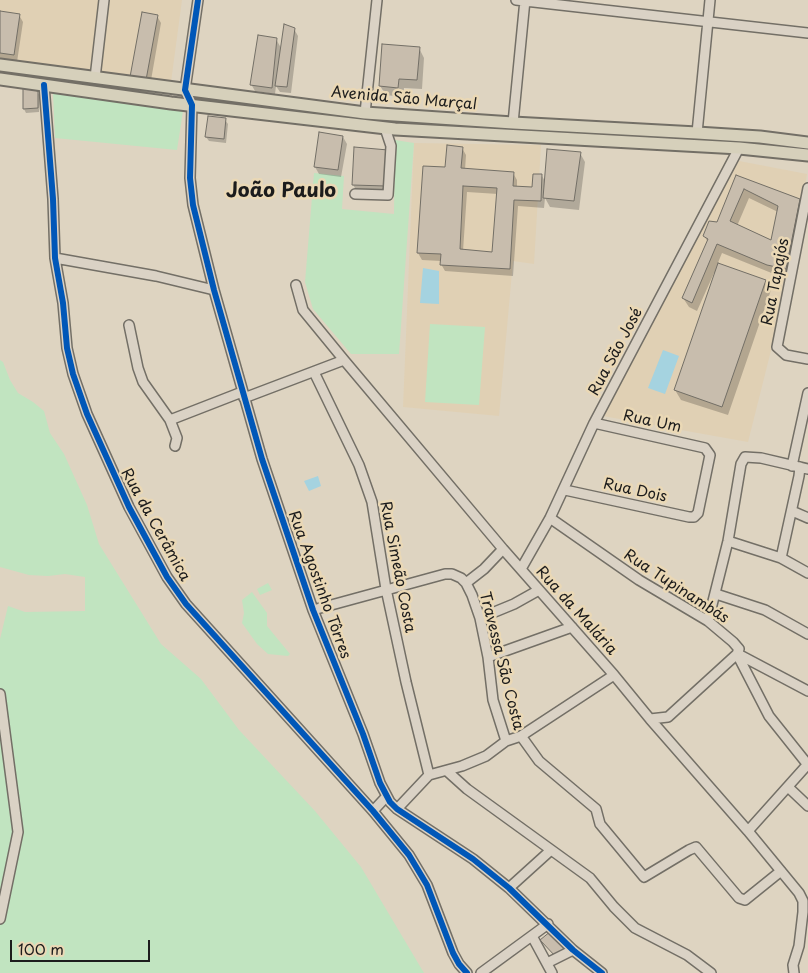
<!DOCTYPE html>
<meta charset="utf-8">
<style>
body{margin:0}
#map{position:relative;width:808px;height:973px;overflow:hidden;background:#ded4c1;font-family:"Playpen Sans",sans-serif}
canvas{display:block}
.scale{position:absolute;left:10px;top:940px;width:140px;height:22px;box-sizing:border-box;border:2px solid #1c1c1c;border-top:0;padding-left:6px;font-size:15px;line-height:18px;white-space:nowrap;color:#1c1c1c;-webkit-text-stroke:4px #ead8b5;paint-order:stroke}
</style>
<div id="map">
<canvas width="808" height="973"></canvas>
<div class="scale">100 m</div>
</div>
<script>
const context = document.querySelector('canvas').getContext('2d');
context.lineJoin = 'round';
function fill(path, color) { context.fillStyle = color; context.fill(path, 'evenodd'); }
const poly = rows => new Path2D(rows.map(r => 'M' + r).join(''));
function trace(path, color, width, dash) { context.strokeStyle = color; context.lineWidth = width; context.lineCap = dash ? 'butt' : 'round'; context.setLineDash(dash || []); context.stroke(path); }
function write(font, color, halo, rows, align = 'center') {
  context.font = font + ' "Playpen Sans",sans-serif'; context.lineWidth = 5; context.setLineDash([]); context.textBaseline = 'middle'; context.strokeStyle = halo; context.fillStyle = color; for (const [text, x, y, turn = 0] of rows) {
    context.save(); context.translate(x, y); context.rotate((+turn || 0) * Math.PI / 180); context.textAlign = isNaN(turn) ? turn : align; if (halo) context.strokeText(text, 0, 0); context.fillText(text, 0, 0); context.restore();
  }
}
fill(poly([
 [0,0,182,0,171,82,0,59],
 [414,143,541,145,534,264,513,261,499,416,403,407],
 [739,161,807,174,789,279,748,442,603,416]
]), '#e0d0b4');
fill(poly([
 [53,93,183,111,177,150,55,138],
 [395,140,414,143,399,354,351,354,313,309,305,282,314,173,344,176,342,209,394,214],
 [430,324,485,327,479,405,425,402],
 [0,360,3,362,10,380,18,393,33,402,44,411,50,433,64,454,87,505,99,544,161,644,201,679,239,730,315,811,361,867,424,973,0,973,0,639,8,606,25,612,85,611,85,577,65,574,48,576,29,575,0,567],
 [268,583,272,590,260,595,257,589],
 [252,592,267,613,267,626,290,654,288,656,268,654,257,644,242,623,244,613,242,600]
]), '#c1e4c0');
fill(poly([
 [423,268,439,271,439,304,420,303],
 [663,350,679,356,665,394,648,388],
 [318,476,321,486,309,491,304,481]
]), '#a5d3e0');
fill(poly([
 [0,10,2,13,19,15,23,22,17,62,0,59],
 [157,16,161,23,150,86,136,84],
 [294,29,298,36,291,93,280,92,276,86,275,94,255,91,251,84,276,39,281,48],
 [419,48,424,58,422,89,404,88,403,97,386,95,380,86],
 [24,89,37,92,40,96,39,112,26,113,24,109],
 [225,120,228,124,226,143,209,141,206,137],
 [343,137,347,144,341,177,319,174,315,167],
 [462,148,466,155,465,170,513,173,517,180,517,187,534,188,542,176,546,183,580,153,585,162,579,210,550,207,545,198,544,208,518,206,513,276,445,271,441,264,441,261,422,260,418,253,446,169],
 [467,192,498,194,493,254,463,251],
 [387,151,391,195,359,194,353,185],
 [737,177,799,200,805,210,791,278,774,274,722,253,717,265,765,281,771,290,728,415,681,400,675,390,716,273,714,273,697,311,689,307,683,298,708,242,704,236,718,224],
 [749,198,778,212,772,242,737,226]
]), '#0003');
const building = poly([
 [0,11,20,14,14,55,0,53,0,11],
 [142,12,158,15,146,80,130,77,142,12],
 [284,24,295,28,287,87,275,86,284,24],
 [258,35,277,38,272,88,250,85,258,35],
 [382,44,420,47,417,80,399,79,398,88,379,86,382,44],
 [23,88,38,91,38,108,23,109,23,88],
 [208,116,226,118,224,139,205,137,208,116],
 [319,132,343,136,338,170,314,167,319,132],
 [447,145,463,147,461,168,514,172,513,186,532,187,533,174,542,174,541,201,514,200,510,269,440,265,441,254,417,253,423,166,445,167,447,145],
 [463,186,497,188,492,252,460,249,463,186],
 [354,147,388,150,386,186,352,185,354,147],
 [547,149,581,152,574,201,543,198,547,149],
 [736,175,800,199,786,269,767,265,717,244,692,303,682,298,708,239,703,236,709,221,717,222,736,175],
 [744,189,778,206,771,240,730,221,744,189],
 [718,263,766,280,722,407,674,390,718,263],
 [551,931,566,948,556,957,540,940,551,931]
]);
fill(building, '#c8bdad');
trace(building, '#736f66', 1);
const minor = poly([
 [198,0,185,90,192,105,190,178,193,205,214,290,262,459,313,610,363,734,380,783,390,802,397,809,473,859,509,888,573,950,602,973],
 [516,0,808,33],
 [95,78,104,0],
 [44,85,53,199,55,258,63,303,67,348,73,374,87,414,129,507,167,577,186,604,373,811,409,855,427,885,453,953,459,964,467,973],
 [365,113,377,0],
 [513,123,525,0],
 [697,133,710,0],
 [808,188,777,347,786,355,808,359],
 [355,194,388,195,391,146,385,128],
 [55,258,156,276,214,290],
 [296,285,303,310,344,360,503,549,614,675,650,719,748,831,799,893,803,901,803,912,799,946,793,965,794,973],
 [129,325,138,368,143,382,170,420,177,438,175,446],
 [314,372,359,465,372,502,386,589,406,682,429,775],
 [244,398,344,360],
 [170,420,242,392],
 [792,466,808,393],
 [565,490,689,517,694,517,698,513,710,455,705,448,594,423],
 [792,511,808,518],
 [550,518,639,580,708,621,733,642,739,649,737,654,769,716,808,765],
 [728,541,781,558,808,573],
 [781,558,799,476,800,467],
 [521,569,550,518,594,423,739,148],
 [466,583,484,569,503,549],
 [716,594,765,610,808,634],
 [313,610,445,574,452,574,461,578,466,583,472,595,480,618,488,657,493,700,506,741],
 [480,618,514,604,539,590],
 [708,621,728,541,741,464,745,457,761,458,808,469],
 [738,654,808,691],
 [488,657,572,627],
 [0,694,18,832,0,919],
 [650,719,668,717,737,654],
 [521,736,539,761,596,809,600,824,644,877,689,850,696,847,739,898,745,900,781,871],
 [447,771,467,789,590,878,614,907,635,928,687,955,711,973],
 [788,787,808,806],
 [397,809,429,775,462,766,486,756,506,741,521,736,614,675],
 [373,811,386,797],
 [748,831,808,764],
 [509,888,551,850],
 [532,936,552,973],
 [547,963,573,950],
 [481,973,548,924]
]);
const major = poly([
 [0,65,365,113,513,123,697,133,760,137,808,143],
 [0,79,171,103,395,129,739,148,808,155]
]);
trace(minor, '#736f66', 12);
trace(major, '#736f66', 15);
trace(minor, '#dad2c5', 9);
trace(major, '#d6d0bb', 11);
trace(poly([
 [198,0,185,90,192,105,190,178,193,205,214,290,262,459,313,610,363,734,380,783,390,802,397,809,473,859,509,888,573,950,602,973],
 [44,85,53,199,55,258,63,303,67,348,73,374,87,414,129,507,167,577,186,604,373,811,409,855,427,885,453,953,459,964,467,973]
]), '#0057b8', 6);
write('15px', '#1c1c1c', '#ead8b5', [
 ["Avenida São Marçal",404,99,5],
 ["Rua Tapajós",776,282,-79],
 ["Rua São José",616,352,-62],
 ["Rua Um",652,422,12],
 ["Rua Dois",635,491,12],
 ["Rua da Cerâmica",155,525,61],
 ["Rua Simeão Costa",397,567,79],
 ["Rua Agostinho Tôrres",319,585,70],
 ["Rua Tupinambás",676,587,33],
 ["Rua da Malária",576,611,48],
 ["Travessa São Costa",501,661,76]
]);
write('bold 20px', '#1c1c1c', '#ead8b5', [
 ["João Paulo",281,191]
]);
</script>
